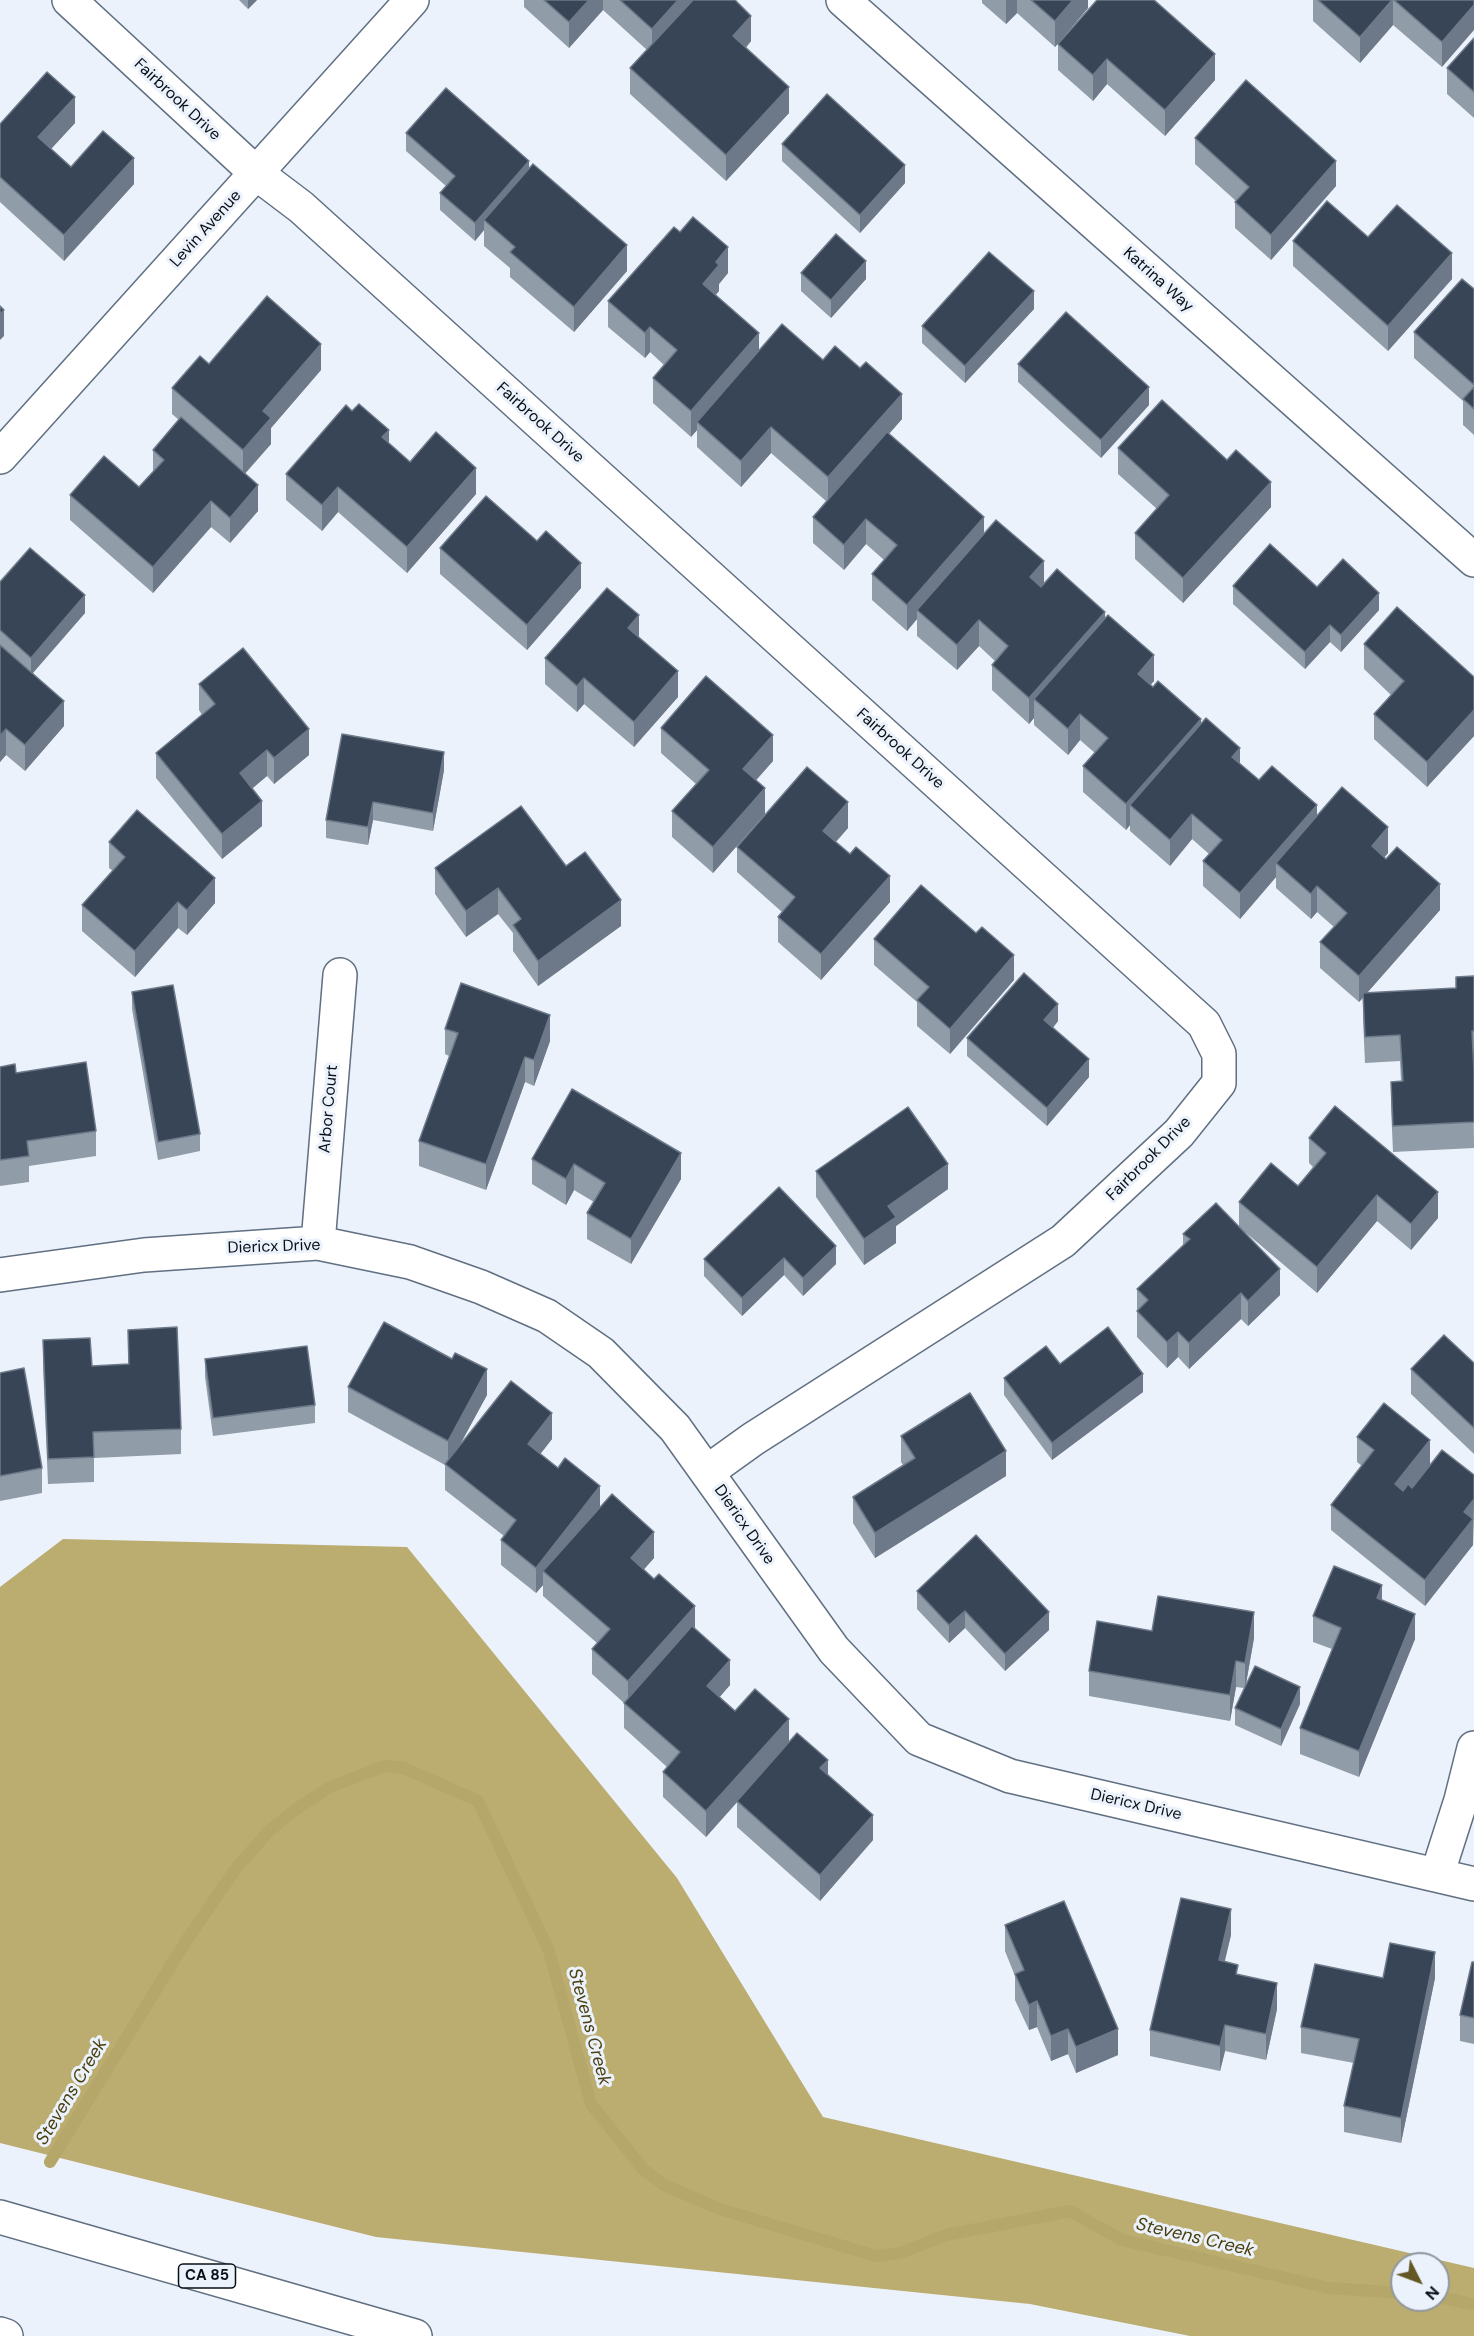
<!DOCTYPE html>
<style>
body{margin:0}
#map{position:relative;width:1474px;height:2336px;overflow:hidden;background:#ebf2fb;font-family:"DM Sans",sans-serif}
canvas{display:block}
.north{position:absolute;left:1390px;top:2252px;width:60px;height:60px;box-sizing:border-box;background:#ebf2fb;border:2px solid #91979f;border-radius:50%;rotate:132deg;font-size:16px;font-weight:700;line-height:24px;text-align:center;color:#090f16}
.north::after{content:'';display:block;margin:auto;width:21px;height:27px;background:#635723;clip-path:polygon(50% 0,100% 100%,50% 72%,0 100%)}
</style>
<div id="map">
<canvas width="1474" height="2336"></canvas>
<div class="north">N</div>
</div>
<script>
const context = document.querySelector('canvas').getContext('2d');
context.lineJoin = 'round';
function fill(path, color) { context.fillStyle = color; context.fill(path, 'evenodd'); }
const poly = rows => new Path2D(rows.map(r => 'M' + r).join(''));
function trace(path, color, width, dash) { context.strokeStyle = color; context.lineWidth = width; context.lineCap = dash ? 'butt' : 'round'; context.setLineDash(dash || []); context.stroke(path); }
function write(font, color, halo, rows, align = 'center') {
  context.font = font + ' "DM Sans",sans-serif'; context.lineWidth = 6; context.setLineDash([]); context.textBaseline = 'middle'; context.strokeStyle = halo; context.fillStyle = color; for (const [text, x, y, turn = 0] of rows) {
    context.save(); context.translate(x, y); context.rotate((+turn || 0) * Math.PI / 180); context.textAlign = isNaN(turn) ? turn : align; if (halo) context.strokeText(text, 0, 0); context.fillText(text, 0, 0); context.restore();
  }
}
fill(poly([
 [63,1539,407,1547,677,1878,823,2117,1474,2268,1474,2336,1190,2336,1030,2304,376,2237,0,2143,0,1587],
 [1402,2264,1438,2264,1438,2300,1402,2300]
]), '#bbac6f');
trace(poly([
 [50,2162,186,1941,237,1867,270,1830,299,1807,330,1787,385,1766,404,1768,478,1801,549,1951,591,2104,643,2169,664,2185,720,2209,876,2256,900,2253,946,2235,1070,2211,1122,2240,1329,2288,1402,2293],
 [1438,2297,1474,2304]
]), '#b5a669', 12);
const street = poly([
 [69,0,256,173,301,207,1204,1024,1219,1054,1219,1083,1179,1133,1063,1241,753,1439,707,1472],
 [843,0,1474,560],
 [318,1243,340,975],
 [0,1275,144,1255,318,1243,410,1262,481,1287,547,1316,601,1353,675,1428,834,1650,919,1739,1010,1776,1474,1884],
 [1437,1875,1461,1800,1474,1748]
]);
const secondary = poly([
 [0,457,412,0]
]);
const highway = poly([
 [0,2217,415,2336],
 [0,2334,6,2336]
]);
trace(street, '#606f82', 36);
trace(secondary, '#606f82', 36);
trace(highway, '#606f82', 36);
trace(street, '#fff', 33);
trace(secondary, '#fff', 33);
trace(highway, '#fff', 33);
fill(poly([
 [239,0,257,0,248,9],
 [524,0,735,0,751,41,746,48,789,113,726,181,630,94,630,68,647,50,603,10,569,48,524,7],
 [982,0,1088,0,1088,8,1055,47,1017,13,1006,24,982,3],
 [1313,0,1474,0,1442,67,1393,25,1360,63,1313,21],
 [1474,38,1474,118,1447,94,1447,68],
 [1058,44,1215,80,1165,136,1107,84,1093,101,1058,70],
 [75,123,51,149,71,167,134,184,64,261,0,202,0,124],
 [406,133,529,169,627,271,574,332,510,277,510,268,484,246,484,230,475,241,440,210,440,193,446,186,406,151],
 [1195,138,1336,186,1271,260,1235,228,1235,202,1236,201,1195,164],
 [782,144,905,183,860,233,782,161],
 [1368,237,1452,279,1388,351,1293,266,1293,241],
 [728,273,719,284,719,291,715,295,759,350,823,360,902,419,889,434,984,533,1044,584,1105,618,1154,681,1150,685,1201,724,1240,764,1259,780,1317,816,1388,853,1384,857,1440,910,1367,993,1456,988,1474,976,1474,1056,1473,1056,1474,1148,1393,1152,1391,1107,1391,1082,1401,1081,1400,1061,1365,1063,1363,1019,1363,998,1359,1002,1320,968,1320,942,1334,927,1317,912,1311,919,1276,888,1276,877,1240,919,1203,886,1203,861,1209,854,1192,839,1170,866,1130,831,1130,825,1126,830,1083,792,1083,766,1095,753,1080,740,1068,755,1034,725,1034,718,1029,724,992,690,992,665,995,661,979,646,957,670,917,636,917,619,907,631,872,600,872,574,884,560,866,544,844,570,813,543,813,517,826,501,771,453,741,487,697,447,697,430,691,437,653,403,653,378,664,365,650,352,645,358,608,327,608,301],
 [801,273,866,279,831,318,801,291],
 [1474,289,1474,435,1463,425,1463,401,1414,358,1414,332],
 [1034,309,965,383,922,343,922,326],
 [209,364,321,370,271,428,271,444,245,473,258,511,230,543,211,527,153,593,70,520,70,495,139,487,153,472,153,450,179,420,172,414,172,388],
 [1018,364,1149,405,1101,458,1018,382],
 [389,443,410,462,476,494,407,573,338,512,322,531,286,500,286,474],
 [1118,448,1271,507,1183,603,1135,559,1135,533,1157,509,1118,474],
 [537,541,581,588,527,650,440,574,440,548],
 [0,582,85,613,33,673,64,726,25,771,6,755,0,762],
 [1233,586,1317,587,1379,610,1341,652,1330,642,1305,669,1233,604],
 [639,637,678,697,634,747,584,704,577,712,545,684,545,658],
 [1364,644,1474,677,1474,736,1427,787,1374,739,1374,714,1391,695,1364,669],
 [199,684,309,755,274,784,267,776,252,788,262,826,222,859,156,778,156,753,202,715,199,710],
 [661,728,773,761,756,780,765,814,713,873,672,837,672,811,696,784,661,753],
 [444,770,433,831,373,820,368,845,326,838,326,820],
 [848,828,836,842,890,902,821,980,778,942,778,917,782,912,737,872,737,847],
 [109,842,215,903,187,935,178,928,135,977,82,931,82,905,113,871,109,868],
 [566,866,621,926,538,986,513,951,513,933,498,914,466,937,435,894,435,868],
 [874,939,1014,980,950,1054,917,1026,917,1002,874,965],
 [132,992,200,1134,200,1151,158,1160,132,1009],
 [1058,1021,1053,1028,1089,1077,1047,1126,967,1056,967,1038],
 [445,1029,550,1041,534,1086,525,1082,486,1190,419,1166,419,1141,449,1056,445,1054],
 [0,1067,16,1073,96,1131,96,1156,29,1166,29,1182,0,1186],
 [1309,1138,1438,1218,1411,1250,1377,1221,1317,1293,1245,1232,1280,1295,1248,1326,1241,1319,1189,1369,1178,1357,1167,1368,1137,1337,1137,1289,1183,1245,1183,1234,1239,1226,1239,1202,1298,1186,1313,1167,1309,1163],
 [532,1159,681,1179,631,1264,587,1239,587,1213,594,1202,574,1190,566,1205,532,1184],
 [816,1171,948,1189,896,1226,896,1243,864,1265,816,1197],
 [779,1187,836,1264,803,1296,784,1275,742,1316,704,1276,704,1259],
 [128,1330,181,1429,181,1454,94,1458,94,1482,48,1484,43,1366,43,1340,92,1366,128,1364],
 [205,1359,315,1405,315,1423,213,1436,205,1377],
 [1474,1363,1474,1454,1411,1394,1411,1369],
 [1060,1364,1143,1392,1052,1460,1004,1395,1004,1378],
 [0,1373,42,1468,42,1493,0,1501],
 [348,1387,487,1395,458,1447,552,1439,540,1454,600,1507,654,1558,644,1569,695,1629,730,1685,719,1697,735,1711,789,1743,828,1774,873,1840,820,1901,737,1827,737,1802,706,1837,663,1797,663,1772,667,1767,624,1728,624,1703,592,1674,592,1649,597,1643,543,1596,543,1585,536,1593,501,1565,501,1540,504,1536,445,1490,445,1465,348,1412],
 [901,1436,1006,1476,875,1558,853,1523,853,1497,903,1465,901,1462],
 [1357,1437,1430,1466,1474,1475,1473,1545,1425,1606,1331,1530,1331,1505,1362,1466,1357,1462],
 [917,1591,1049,1630,1005,1671,965,1628,949,1643,917,1609],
 [1382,1600,1415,1639,1359,1777,1300,1754,1300,1728,1332,1649,1313,1642,1313,1616],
 [1152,1631,1254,1638,1246,1684,1300,1704,1281,1746,1235,1725,1235,1708,1244,1688,1236,1687,1230,1721,1089,1696,1089,1671],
 [1005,1925,1118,2055,1076,2073,1068,2054,1051,2061,1037,2027,1029,2030,1015,2000,1015,1976,1005,1951],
 [1231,1935,1224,1962,1277,2009,1266,2060,1225,2051,1220,2071,1150,2056,1150,2030],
 [1474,1962,1474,2044,1460,2041,1460,2015],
 [1383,1978,1435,1978,1401,2143,1344,2132,1344,2106,1354,2063,1301,2053,1301,2027]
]), '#919ca9');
fill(poly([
 [248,0,257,0,248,9],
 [589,0,603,0,603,10,569,48,569,22],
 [678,0,696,0,652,55,652,29],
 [1006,0,1017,0,1017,13,1006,24],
 [1073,0,1088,0,1088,8,1055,47,1055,21],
 [1393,0,1393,25,1360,63,1360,37],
 [1474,5,1474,30,1442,67,1442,42],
 [751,16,751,41,733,62,733,36],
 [1215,54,1215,80,1165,136,1165,110],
 [1107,59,1107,84,1093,101,1093,75],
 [789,87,789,113,726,181,726,155],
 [75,97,75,123,38,163,38,137],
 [134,158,134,184,64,261,64,235],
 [529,161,529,178,484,220,484,230,475,241,475,223],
 [1336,161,1336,186,1271,260,1271,235],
 [905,165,905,183,860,233,860,215],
 [627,245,627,271,574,332,574,307],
 [728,247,728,273,719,284,719,291,703,310,703,284,716,262],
 [1452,253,1452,279,1388,351,1388,326],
 [866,261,866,279,831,318,831,300],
 [1034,291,1034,309,965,383,965,366],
 [4,310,4,336,0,340,0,314],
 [650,327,650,352,645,358,645,333],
 [759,333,759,359,697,422,697,430,691,437,691,411],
 [321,344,321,370,271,428,271,444,243,476,243,450,263,411],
 [1149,387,1149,405,1101,458,1101,440],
 [902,394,902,419,828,503,828,477],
 [771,427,771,453,741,487,741,461],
 [389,430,389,455,382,437],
 [476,468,476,494,407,573,407,547],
 [1271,482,1271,507,1183,603,1183,578],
 [258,485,258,511,230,543,230,518],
 [338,487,338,512,322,531,322,505],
 [211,501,211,527,153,593,153,567],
 [984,517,984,542,917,610,917,619,907,631,907,605],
 [866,519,866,544,844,570,844,545],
 [1044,561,1044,587,1030,603,1030,577],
 [581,563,581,588,527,650,527,625],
 [1379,593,1379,610,1341,652,1341,635],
 [85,595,85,613,31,675,31,658],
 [1105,612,1105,637,1034,699,1034,718,1029,724,1029,698],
 [639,615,639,641,628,628],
 [979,620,979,646,957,670,957,645],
 [1330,625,1330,642,1305,669,1305,652],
 [1154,655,1154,681,1138,699,1138,674],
 [678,671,678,697,634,747,634,722],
 [584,678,584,704,577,712,577,686],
 [64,701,64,726,25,771,25,745],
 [1474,710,1474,736,1427,787,1427,762],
 [1080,714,1080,740,1068,755,1068,729],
 [1201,719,1201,744,1130,805,1130,825,1126,830,1126,804],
 [6,729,6,755,0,762,0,736],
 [309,729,309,755,274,784,274,758],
 [773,735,773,761,743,795,743,769],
 [1240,748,1240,774,1232,757],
 [267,750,267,776,240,799,240,773],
 [444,752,444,770,433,831,433,813],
 [765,788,765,814,713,873,713,847],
 [262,801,262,826,222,859,222,834],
 [373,802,373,820,368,845,368,827],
 [848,802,848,828,823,856,823,831],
 [1317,805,1317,830,1276,863,1276,877,1240,919,1240,893],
 [1192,814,1192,839,1170,866,1170,840],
 [1388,827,1388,853,1372,872,1372,846],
 [890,876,890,902,821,980,821,954],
 [215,878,215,903,187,935,187,910],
 [1440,884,1440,910,1359,1002,1359,976],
 [1317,886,1317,912,1311,919,1311,894],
 [498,888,498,914,466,937,466,911],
 [621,900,621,926,538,986,538,961],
 [178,902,178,928,135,977,135,951],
 [1014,955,1014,980,950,1054,950,1029],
 [1058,1004,1058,1021,1044,1038,1044,1020],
 [550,1015,550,1041,534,1086,534,1060],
 [525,1057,525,1082,486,1190,486,1164],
 [1089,1059,1089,1077,1047,1126,1047,1108],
 [681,1153,681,1179,631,1264,631,1239],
 [574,1164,574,1190,566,1205,566,1179],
 [948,1164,948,1189,896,1226,896,1243,864,1265,864,1239,888,1206],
 [1438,1192,1438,1218,1411,1250,1411,1224],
 [1377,1195,1377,1221,1317,1293,1317,1267],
 [836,1246,836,1264,803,1296,803,1278],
 [784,1258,784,1275,742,1316,742,1298],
 [1280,1269,1280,1295,1248,1326,1248,1301],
 [1241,1293,1241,1319,1189,1369,1189,1343],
 [1178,1332,1178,1357,1167,1368,1167,1342],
 [487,1369,487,1395,448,1467,448,1441],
 [1143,1374,1143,1392,1052,1460,1052,1443],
 [552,1413,552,1439,528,1470,528,1444],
 [1430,1440,1430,1466,1395,1510,1395,1484],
 [1006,1451,1006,1476,875,1558,875,1533],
 [600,1486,600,1512,543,1571,543,1585,536,1593,536,1568],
 [1474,1499,1473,1545,1425,1606,1425,1580,1464,1512],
 [654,1532,654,1558,631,1584,631,1558],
 [1382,1585,1382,1611,1377,1598],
 [695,1606,695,1632,628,1707,628,1681],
 [965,1611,965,1628,949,1643,949,1625],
 [1049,1612,1049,1630,1005,1671,1005,1654],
 [1254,1612,1254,1638,1245,1689,1245,1663],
 [1415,1614,1415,1639,1359,1777,1359,1751],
 [730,1660,730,1685,707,1712,707,1686],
 [1236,1661,1236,1687,1230,1721,1230,1695],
 [1300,1687,1300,1704,1281,1746,1281,1729],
 [789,1719,789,1744,706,1837,706,1811],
 [828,1760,828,1786,820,1768],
 [873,1815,873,1840,820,1901,820,1875],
 [1231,1909,1231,1935,1219,1986,1219,1960],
 [1435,1952,1435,1978,1401,2143,1401,2118],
 [1277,1983,1277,2009,1266,2060,1266,2034],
 [1037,2001,1037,2027,1029,2030,1029,2005],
 [1225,2025,1225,2051,1220,2071,1220,2046],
 [1068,2029,1068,2054,1051,2061,1051,2036],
 [1118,2029,1118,2055,1076,2073,1076,2047]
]), '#6d7988');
const building = poly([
 [544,0,589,0,569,22,544,0],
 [620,0,678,0,652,29,620,0],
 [693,0,735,0,751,16,733,36,789,87,726,155,630,68,693,0],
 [1031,0,1073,0,1055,21,1031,0],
 [1097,0,1154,0,1215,54,1165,110,1107,59,1093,75,1058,44,1097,0],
 [1318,0,1392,0,1360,37,1318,0],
 [1394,0,1474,0,1474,5,1442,42,1394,0],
 [1474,38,1474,92,1447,68,1474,38],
 [47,72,75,97,38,137,71,167,103,131,134,158,64,235,0,177,0,124,47,72],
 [1246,80,1336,161,1271,235,1235,202,1249,187,1195,138,1246,80],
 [446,88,529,161,475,223,440,193,455,176,406,133,446,88],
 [827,94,905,165,860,215,782,144,827,94],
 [533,164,627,245,574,307,510,252,515,247,484,220,533,164],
 [1327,201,1368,237,1397,205,1452,253,1388,326,1293,241,1327,201],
 [693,217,728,247,716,262,719,265,703,284,759,333,691,411,653,378,677,350,650,327,645,333,608,301,674,227,680,232,693,217],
 [836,234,866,261,831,300,801,273,836,234],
 [989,252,1034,291,965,366,922,326,989,252],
 [1462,279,1474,289,1474,385,1414,332,1462,279],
 [267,296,321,344,263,411,271,418,243,450,172,388,200,356,209,364,267,296],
 [0,306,4,310,0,314,0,306],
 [1066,312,1149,387,1101,440,1018,364,1066,312],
 [782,324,823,360,835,346,860,368,866,362,902,394,828,477,771,427,741,461,697,422,782,324],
 [1474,387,1474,409,1463,399,1474,387],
 [1162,400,1227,460,1236,450,1271,482,1183,578,1135,533,1169,495,1118,448,1162,400],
 [359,404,389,430,382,437,410,462,436,432,476,468,407,547,338,487,322,505,286,474,346,405,352,411,359,404],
 [181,417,258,485,230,518,211,501,153,567,70,495,104,456,139,487,164,460,153,450,181,417],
 [887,432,984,517,907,605,872,574,897,545,866,519,844,545,813,517,887,432],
 [486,496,537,541,546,531,581,563,527,625,440,548,486,496],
 [996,520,1044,561,1030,577,1041,587,1057,569,1105,612,1029,698,992,665,1008,646,979,620,957,645,917,610,996,520],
 [1270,544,1317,587,1343,559,1379,593,1341,635,1330,625,1305,652,1233,586,1270,544],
 [30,548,85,595,31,658,0,630,0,582,30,548],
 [607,588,639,615,628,628,678,671,634,722,584,678,577,686,545,658,607,588],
 [1397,607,1474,677,1474,710,1427,762,1374,714,1404,681,1364,644,1397,607],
 [1108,615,1154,655,1138,674,1153,687,1158,681,1201,719,1126,804,1083,766,1108,738,1080,714,1068,729,1034,699,1108,615],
 [0,645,64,701,25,745,6,729,0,736,0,645],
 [243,648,309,729,274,758,267,750,240,773,262,801,222,834,156,753,215,704,199,684,243,648],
 [706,676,773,735,743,769,765,788,713,847,672,811,709,770,661,728,706,676],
 [1206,718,1240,748,1232,757,1259,780,1272,766,1317,805,1240,893,1203,861,1222,840,1192,814,1170,840,1130,805,1206,718],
 [342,734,444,752,433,813,373,802,368,827,326,820,342,734],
 [807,767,848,802,823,831,850,854,856,847,890,876,821,954,778,917,795,897,737,847,807,767],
 [1342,787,1388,827,1372,846,1386,859,1397,847,1440,884,1359,976,1320,942,1347,913,1317,886,1311,894,1276,863,1342,787],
 [521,806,566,866,585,852,621,900,538,961,513,925,521,919,498,888,466,911,435,868,521,806],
 [137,810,215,878,187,910,178,902,135,951,82,905,125,857,109,842,137,810],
 [921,885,976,933,982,927,1014,955,950,1029,917,1000,929,987,874,939,921,885],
 [1024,973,1058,1004,1044,1020,1089,1059,1047,1108,967,1038,1024,973],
 [1474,976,1474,1031,1472,1031,1474,1071,1474,1122,1393,1126,1391,1082,1403,1081,1400,1035,1365,1037,1363,993,1456,988,1456,977,1474,976],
 [461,983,550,1015,534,1060,525,1057,486,1164,419,1141,458,1033,445,1029,461,983],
 [173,985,200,1134,158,1142,132,992,173,985],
 [86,1062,96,1131,27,1141,29,1156,0,1160,0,1067,15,1064,16,1073,86,1062],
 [572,1089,681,1153,631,1239,587,1213,605,1183,574,1164,566,1179,532,1159,572,1089],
 [1335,1106,1438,1192,1411,1224,1377,1195,1317,1267,1239,1202,1271,1163,1298,1186,1326,1153,1309,1138,1335,1106],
 [908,1107,948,1164,888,1206,896,1217,864,1239,816,1171,908,1107],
 [779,1187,836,1246,803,1278,784,1258,742,1298,704,1259,779,1187],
 [1216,1203,1280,1269,1248,1301,1241,1293,1189,1343,1178,1332,1167,1342,1137,1311,1148,1300,1137,1289,1190,1239,1183,1234,1216,1203],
 [384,1322,452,1359,455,1353,487,1369,448,1441,348,1387,384,1322],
 [177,1327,181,1429,93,1432,94,1457,48,1459,43,1340,90,1338,92,1366,129,1364,128,1330,177,1327],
 [1108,1327,1143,1374,1052,1443,1004,1378,1046,1346,1060,1364,1108,1327],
 [1444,1335,1474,1363,1474,1428,1411,1369,1444,1335],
 [307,1346,315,1405,213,1418,205,1359,307,1346],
 [24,1368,42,1468,0,1476,0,1373,24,1368],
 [511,1381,552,1413,528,1444,558,1468,565,1458,600,1486,536,1568,501,1540,516,1520,445,1464,511,1381],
 [970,1393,1006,1451,875,1533,853,1497,915,1458,901,1436,970,1393],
 [1384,1403,1430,1440,1395,1484,1403,1491,1408,1484,1412,1488,1442,1450,1474,1475,1474,1499,1464,1512,1473,1519,1425,1580,1331,1505,1374,1450,1357,1437,1384,1403],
 [612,1494,654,1532,631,1558,654,1579,659,1574,695,1606,628,1681,592,1649,610,1629,543,1571,612,1494],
 [976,1535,1049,1612,1005,1654,965,1611,949,1625,917,1591,976,1535],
 [1334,1566,1382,1585,1377,1598,1415,1614,1359,1751,1300,1728,1341,1628,1313,1616,1334,1566],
 [1158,1596,1254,1612,1245,1663,1236,1661,1230,1695,1089,1671,1097,1621,1152,1631,1158,1596],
 [692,1626,730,1660,707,1686,735,1711,755,1689,789,1719,706,1811,663,1772,680,1752,624,1703,692,1626],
 [1255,1666,1300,1687,1281,1729,1235,1708,1255,1666],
 [797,1733,828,1760,820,1768,873,1815,820,1875,737,1801,797,1733],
 [1181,1898,1231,1909,1219,1960,1238,1965,1236,1974,1277,1983,1266,2034,1225,2025,1220,2046,1150,2030,1181,1898],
 [1064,1901,1118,2029,1076,2047,1068,2029,1051,2036,1037,2001,1029,2005,1015,1974,1024,1970,1005,1925,1064,1901],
 [1390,1943,1435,1952,1401,2118,1344,2106,1359,2039,1301,2027,1315,1964,1383,1978,1390,1943],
 [1472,1962,1474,1962,1474,2018,1460,2015,1472,1962]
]);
fill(building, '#374557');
trace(building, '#6d7988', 1.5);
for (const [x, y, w] of [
 [207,2276,57]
]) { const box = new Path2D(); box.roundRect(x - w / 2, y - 12, w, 24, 4.5); context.fillStyle = '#ebf2fb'; context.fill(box); trace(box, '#090f16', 1.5); }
write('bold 15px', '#090f16', null, [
 ["CA 85",207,2276]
]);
write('16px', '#090f16', '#ebf2fb', [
 ["Fairbrook Drive",177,100,43],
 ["Levin Avenue",206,229,-48],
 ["Katrina Way",1158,280,42],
 ["Fairbrook Drive",540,423,42],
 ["Fairbrook Drive",900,749,42],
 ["Arbor Court",329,1109,-85],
 ["Fairbrook Drive",1149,1159,-45],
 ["Diericx Drive",274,1247,-2],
 ["Diericx Drive",744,1525,55],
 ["Diericx Drive",1136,1805,13]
]);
write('italic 18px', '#4a3f0e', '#ebf2fb', [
 ["Stevens Creek",589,2027,75],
 ["Stevens Creek",72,2092,-59],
 ["Stevens Creek",1195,2238,13]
]);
</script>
